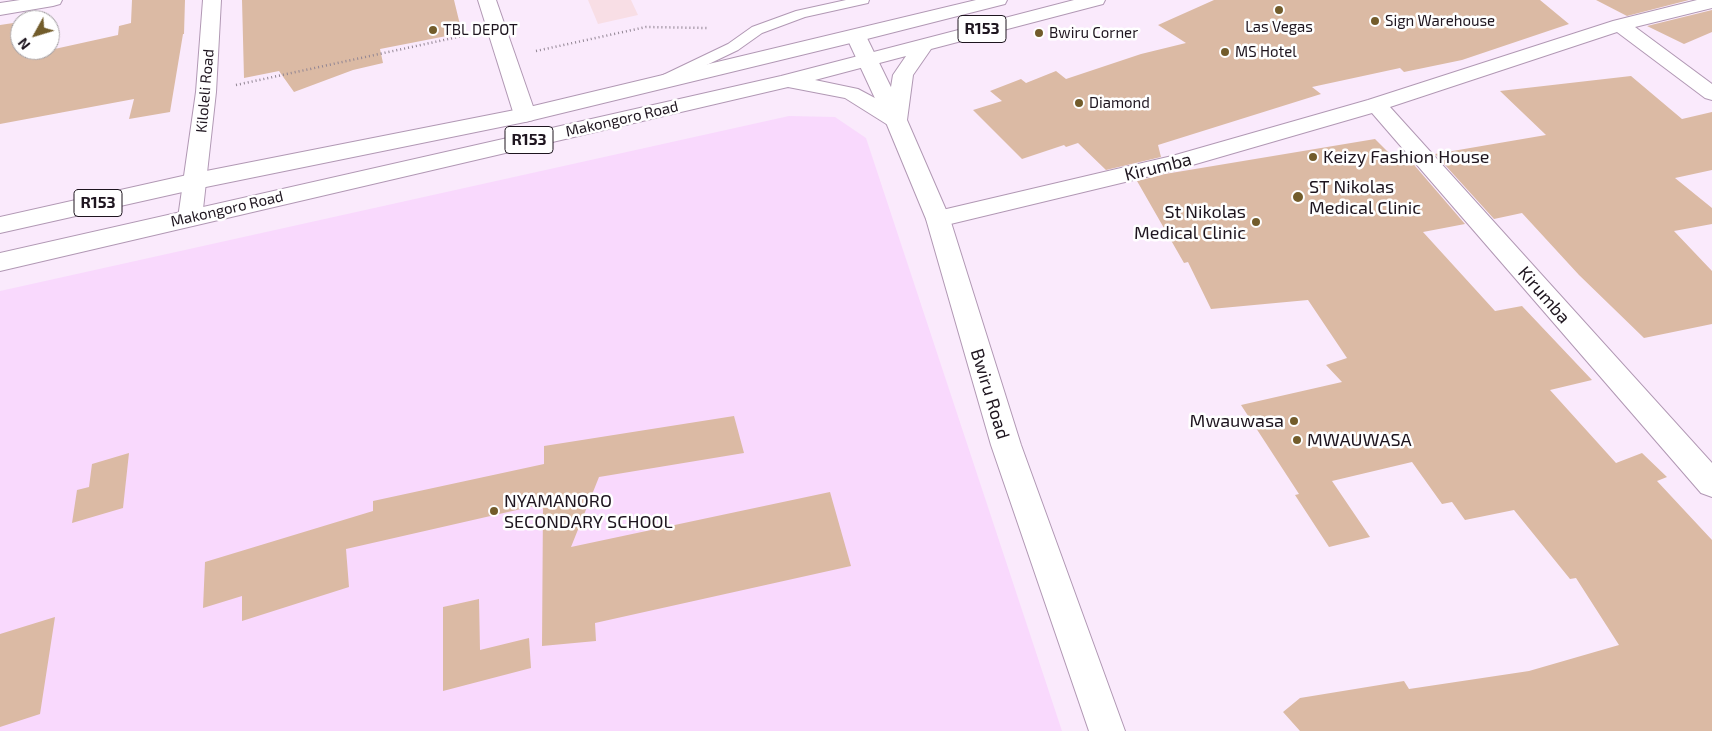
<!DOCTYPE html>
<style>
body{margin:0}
#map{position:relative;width:1712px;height:731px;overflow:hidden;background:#faeafc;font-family:"Exo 2",sans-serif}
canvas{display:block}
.north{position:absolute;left:10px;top:10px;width:50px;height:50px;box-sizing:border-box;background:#fff;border:1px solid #a5a1a5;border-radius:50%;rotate:231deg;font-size:14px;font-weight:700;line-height:20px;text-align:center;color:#1e151f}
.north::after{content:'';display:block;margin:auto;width:18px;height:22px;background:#725c2b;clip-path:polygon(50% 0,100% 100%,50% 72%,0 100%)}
</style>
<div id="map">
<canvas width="1712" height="731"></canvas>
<div class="north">N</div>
</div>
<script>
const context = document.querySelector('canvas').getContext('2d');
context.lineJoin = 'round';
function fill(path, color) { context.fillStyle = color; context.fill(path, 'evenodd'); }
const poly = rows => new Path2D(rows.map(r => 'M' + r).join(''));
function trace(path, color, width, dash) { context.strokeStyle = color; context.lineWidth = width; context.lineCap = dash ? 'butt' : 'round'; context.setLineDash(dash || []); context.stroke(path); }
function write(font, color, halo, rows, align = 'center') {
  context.font = font + ' "Exo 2",sans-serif'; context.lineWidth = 5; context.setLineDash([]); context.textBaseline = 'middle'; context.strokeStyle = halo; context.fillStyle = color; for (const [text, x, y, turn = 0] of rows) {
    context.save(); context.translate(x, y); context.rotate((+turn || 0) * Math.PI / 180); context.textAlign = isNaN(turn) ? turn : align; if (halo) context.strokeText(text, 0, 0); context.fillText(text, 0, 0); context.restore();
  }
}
fill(poly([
 [789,116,835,117,866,138,1062,731,0,731,0,291]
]), '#f9d9fd');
fill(poly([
 [588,0,631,0,638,15,598,24]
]), '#f8dee5');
fill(poly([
 [132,0,185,0,184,34,183,34,170,112,129,119,134,99,0,124,0,25,20,22,20,50,50,50,118,35,119,26,131,23],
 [242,0,454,0,462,33,380,49,383,63,353,70,294,92,279,71,244,78],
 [1214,0,1540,0,1569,24,1462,60,1404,72,1400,68,1312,87,1321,94,1158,145,1161,157,1106,170,1078,143,1066,147,1064,145,1022,159,973,110,1002,101,990,91,1021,79,1026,83,1056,71,1066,79,1141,54,1186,43,1158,25],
 [1596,0,1689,0,1627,16],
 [1712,10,1712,32,1684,44,1647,26],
 [1631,76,1682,119,1712,112,1712,170,1675,178,1712,208,1712,224,1674,231,1712,271,1712,324,1644,338,1579,275,1522,213,1494,219,1435,154,1546,135,1500,91],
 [1375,139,1397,161,1409,159,1465,224,1423,232,1495,311,1522,306,1592,380,1550,390,1616,463,1642,453,1667,477,1657,481,1712,540,1712,731,1300,731,1283,712,1300,698,1404,681,1409,689,1529,671,1619,645,1576,578,1570,579,1514,510,1465,520,1452,502,1442,504,1412,462,1332,481,1370,537,1329,547,1295,495,1299,494,1241,405,1342,382,1326,365,1347,358,1308,300,1211,309,1188,262,1184,263,1137,181,1165,174],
 [734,416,744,453,599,477,571,547,830,492,851,566,595,623,596,641,542,646,543,504,346,549,349,587,242,621,242,596,203,608,205,562,373,511,373,501,544,464,544,446],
 [129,453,123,508,72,523,77,490,89,487,92,464],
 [479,599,480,650,529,638,531,668,443,691,443,607],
 [55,617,40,714,0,727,0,634]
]), '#dbbaa4');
const service = poly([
 [846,0,869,0,868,3,805,17,762,33,738,50,669,83,659,83,657,80,659,77,728,44,752,27,796,11,846,0]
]);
const minor = poly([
 [20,0,62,0,60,4,53,6,0,15,0,3,20,0],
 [1697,0,1712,0,1712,8,1635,27,1712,84,1712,100,1705,98,1617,32,1390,107,1712,463,1712,497,1701,493,1372,113,1175,170,938,227,930,225,926,219,930,213,938,211,1172,156,1368,100,1613,21,1697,0]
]);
const tertiary = poly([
 [478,0,496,0,536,115,533,120,525,122,517,120,514,115,478,0]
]);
const secondary = poly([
 [203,0,221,0,216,92,202,218,198,224,190,226,182,224,178,218,196,92,203,0],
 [856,30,863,32,866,36,907,120,950,219,1021,445,1125,731,1089,731,991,445,926,219,885,120,846,36,849,32,856,30]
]);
const primary = poly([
 [976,0,1007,0,1005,4,863,40,525,122,196,189,0,233,0,217,196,173,525,108,976,0],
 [1074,0,1105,0,1103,4,931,49,913,75,907,120,904,125,896,127,888,125,845,98,788,87,0,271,0,253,781,76,1074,0],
 [906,56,893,75,888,105,858,89,815,80,906,56]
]);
trace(service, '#b198b4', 2);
trace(minor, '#b198b4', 2);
trace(tertiary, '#b198b4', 2);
trace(secondary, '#b198b4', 2);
trace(primary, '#b198b4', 2);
trace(poly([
 [536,51,646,27,709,28],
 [236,85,467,35]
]), '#918593', 2.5, [1, 3]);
fill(service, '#fff');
fill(minor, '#fff');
fill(tertiary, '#fff');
fill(secondary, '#fff');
fill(primary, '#fff');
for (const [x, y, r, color] of [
 [1279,10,5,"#725c2b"],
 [1375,21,5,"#725c2b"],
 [433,30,5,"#725c2b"],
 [1039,33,5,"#725c2b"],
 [1225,52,5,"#725c2b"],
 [1079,103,5,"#725c2b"],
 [1313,157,5,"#725c2b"],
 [1298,197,6,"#725c2b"],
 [1256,222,5,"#725c2b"],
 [1294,421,5,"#725c2b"],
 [1297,440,5,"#725c2b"],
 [494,511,5,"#725c2b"]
]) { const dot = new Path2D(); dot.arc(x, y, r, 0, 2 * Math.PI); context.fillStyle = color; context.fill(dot); trace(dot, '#fff', 2); }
write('15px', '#1e151f', '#fff', [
 ["Sign Warehouse",1385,21],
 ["Las Vegas",1279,27,"center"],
 ["TBL DEPOT",443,30],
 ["Bwiru Corner",1049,33],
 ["MS Hotel",1235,52],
 ["Diamond",1089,103]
], 'left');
write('15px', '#1e151f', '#fff', [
 ["Kiloleli Road",205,91,-85],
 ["Makongoro Road",622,119,-13],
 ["Makongoro Road",227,209,-13]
]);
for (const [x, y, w] of [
 [982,29,48],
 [529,140,48],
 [98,203,48]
]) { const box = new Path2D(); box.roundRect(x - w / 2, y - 13.5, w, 27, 4); context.fillStyle = '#fff'; context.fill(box); trace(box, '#1e151f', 1); }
write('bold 16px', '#1e151f', null, [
 ["R153",982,29],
 ["R153",529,140],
 ["R153",98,203]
]);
write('18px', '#1e151f', '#fff', [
 ["Keizy Fashion House",1323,157],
 ["ST Nikolas",1309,187],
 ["Medical Clinic",1309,208],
 ["St Nikolas",1246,212,"right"],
 ["Medical Clinic",1246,233,"right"],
 ["Mwauwasa",1284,421,"right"],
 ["MWAUWASA",1307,440],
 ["NYAMANORO",504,501],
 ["SECONDARY SCHOOL",504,522]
], 'left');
write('18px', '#1e151f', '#fff', [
 ["Kirumba",1158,167,-14],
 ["Kirumba",1544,295,49],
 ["Bwiru Road",990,394,73]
]);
</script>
